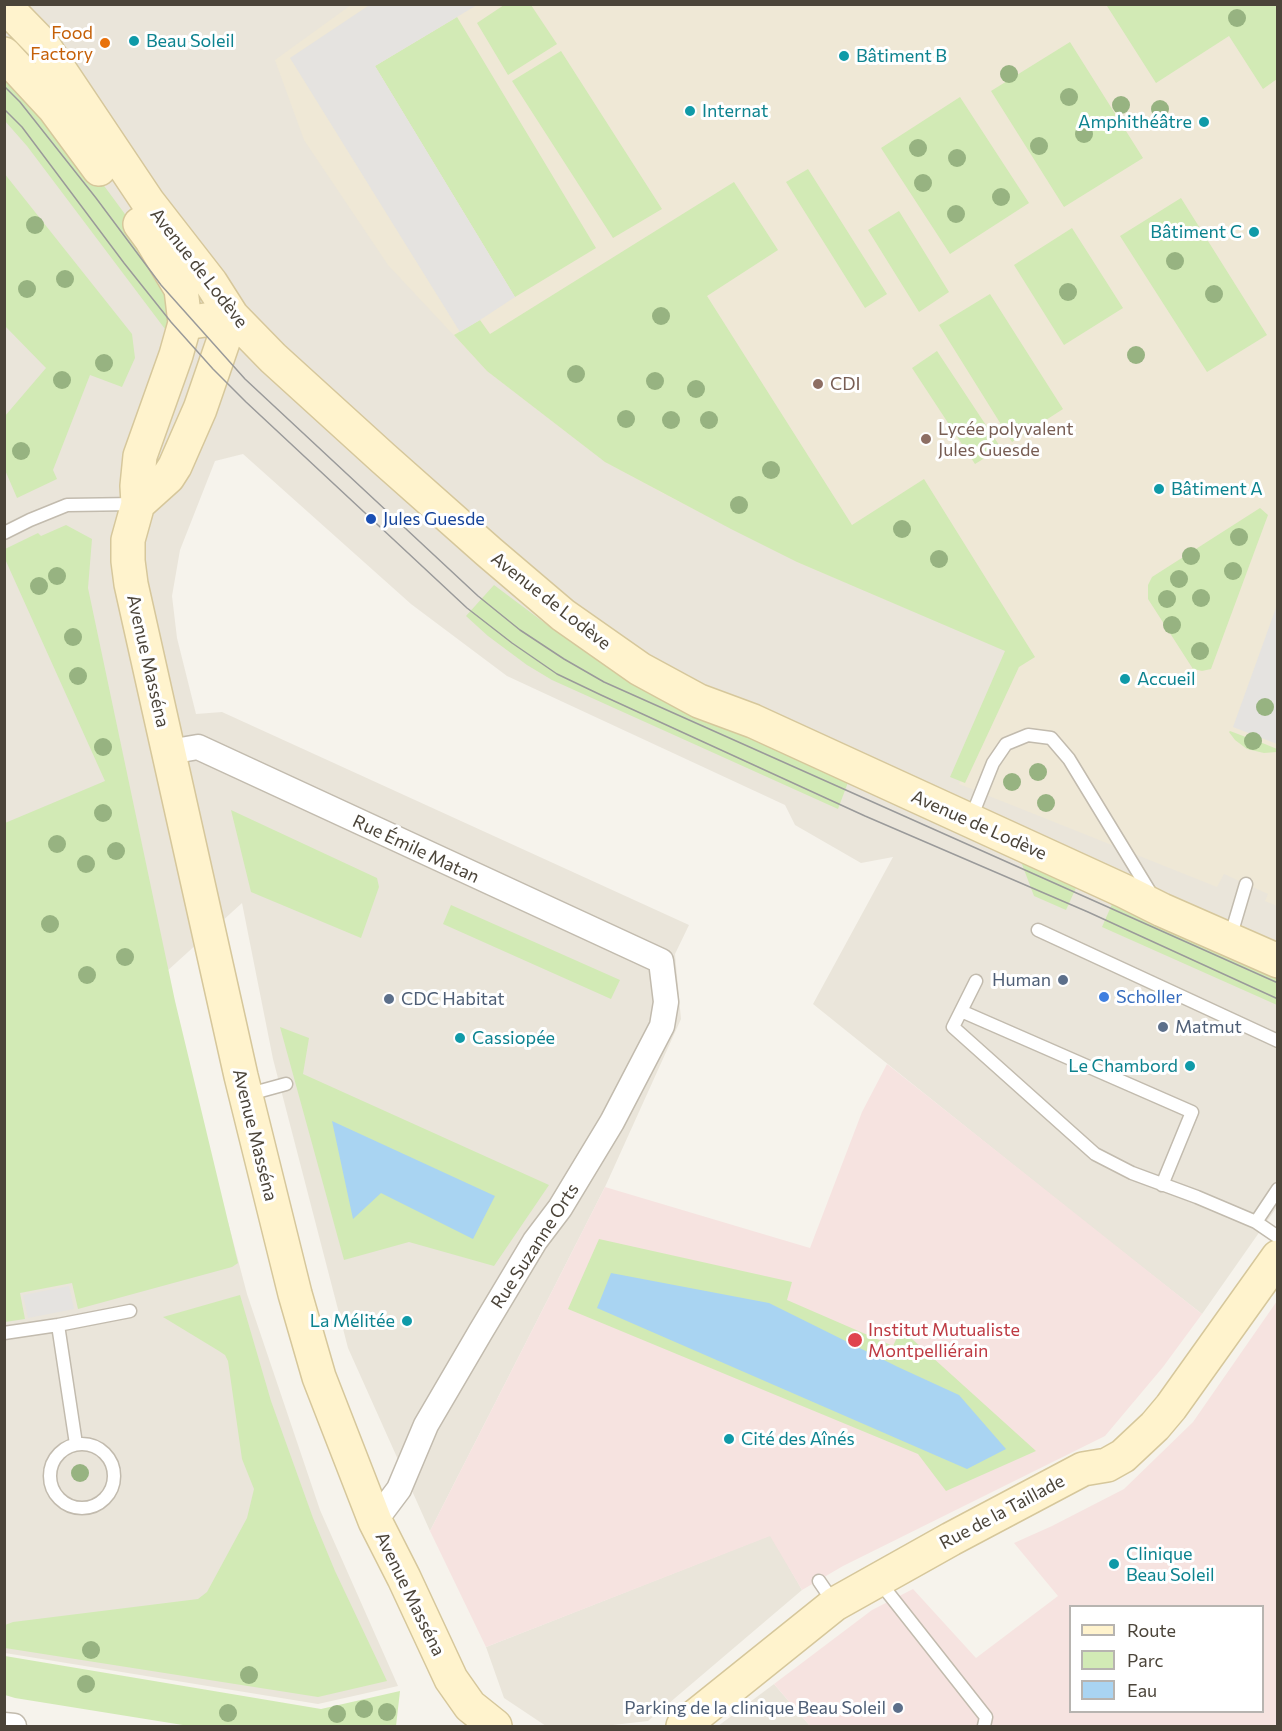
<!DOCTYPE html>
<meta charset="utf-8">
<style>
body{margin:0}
#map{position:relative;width:1282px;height:1731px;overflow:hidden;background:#f6f3ec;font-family:Commissioner,sans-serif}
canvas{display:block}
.frame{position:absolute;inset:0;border:6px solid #4b4439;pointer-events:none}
.legend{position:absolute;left:1069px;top:1605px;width:195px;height:108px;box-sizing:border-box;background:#fff;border:2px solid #b7b4b0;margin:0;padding:8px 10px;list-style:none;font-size:18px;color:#4b4439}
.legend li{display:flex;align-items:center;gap:12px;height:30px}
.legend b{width:30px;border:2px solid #b7b4b0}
</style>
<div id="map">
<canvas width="1282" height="1731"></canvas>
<div class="frame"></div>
<ul class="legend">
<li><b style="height:8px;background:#fff3cd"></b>Route</li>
<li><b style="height:16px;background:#d2eab5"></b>Parc</li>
<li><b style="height:16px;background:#a9d4f2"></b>Eau</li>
</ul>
</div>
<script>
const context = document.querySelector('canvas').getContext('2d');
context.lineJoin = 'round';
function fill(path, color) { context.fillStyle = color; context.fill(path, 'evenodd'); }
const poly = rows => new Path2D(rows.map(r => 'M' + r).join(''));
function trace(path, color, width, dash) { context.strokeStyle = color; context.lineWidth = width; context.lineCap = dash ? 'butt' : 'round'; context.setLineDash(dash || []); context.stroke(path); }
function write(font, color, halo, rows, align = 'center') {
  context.font = font + ' Commissioner,sans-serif'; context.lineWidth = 6; context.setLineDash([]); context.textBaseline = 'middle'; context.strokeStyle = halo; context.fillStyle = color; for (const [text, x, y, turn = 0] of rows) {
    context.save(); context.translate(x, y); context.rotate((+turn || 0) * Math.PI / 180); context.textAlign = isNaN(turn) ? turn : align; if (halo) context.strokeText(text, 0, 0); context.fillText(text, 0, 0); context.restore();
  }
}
fill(poly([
 [5,5,1277,5,1277,1207,1202,1314,1088,1225,813,1004,893,857,861,863,795,825,785,805,507,676,411,604,243,454,215,461,180,550,172,596,177,638,196,714,222,712,689,925,675,954,681,1019,605,1187,430,1531,348,1348,273,1059,242,903,90,1041,5,923],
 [228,1222,247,1294,320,1510,398,1686,318,1704,5,1653,4,1244,195,1229],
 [771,1535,802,1590,648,1721,604,1726,546,1726,504,1698,486,1647],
 [774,1684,810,1726,718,1726]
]), '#eae5da');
fill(poly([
 [351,5,1277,5,1277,906,1265,901,1268,894,1224,874,1217,887,959,784,1014,654,797,562,668,496,605,462,487,371,388,265,304,140,275,60]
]), '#efe8d6');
fill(poly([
 [887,1064,1202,1314,1163,1367,1105,1436,843,1566,802,1590,770,1536,486,1647,430,1531,605,1187,810,1248,862,1112],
 [1277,1301,1277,1726,810,1726,774,1684,872,1610,913,1589,976,1658,1058,1596,1014,1543,1052,1526,1124,1489,1193,1422],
 [1070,1606,1262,1606,1262,1712,1070,1712]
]), '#f6e3e0');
fill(poly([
 [1110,4,1277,5,1277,79,1263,89,1229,36,1156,83,1107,6],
 [504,5,531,5,557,44,508,75,477,23],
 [457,17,596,248,515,297,375,66],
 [1070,42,1143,158,1064,207,991,91],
 [561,51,662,209,613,238,512,81],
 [4,67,57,122,147,244,168,284,168,333,27,146,5,121],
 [960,97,1029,203,950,254,881,148],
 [808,169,887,294,865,308,786,182],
 [4,173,132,334,135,358,122,387,90,375,53,470,57,479,17,498,5,470,5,416,46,368,5,326],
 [734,182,778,250,707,296,852,525,924,479,1035,657,1019,667,965,783,950,777,1005,651,797,562,731,529,605,462,487,371,454,335,480,320,490,334],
 [1181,198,1267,335,1207,372,1120,236],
 [899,211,949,292,919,312,868,230],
 [1072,228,1123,308,1064,345,1014,265],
 [990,294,1063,409,1012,442,939,325],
 [937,351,1001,448,975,464,912,368],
 [1260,508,1268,515,1211,669,1202,671,1193,669,1148,599,1148,585,1152,577],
 [66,525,92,539,88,588,175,1001,238,1263,232,1267,78,1309,72,1283,20,1293,25,1319,5,1322,5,823,105,781,5,559,5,549,38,533,41,536],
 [494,585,550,627,616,669,850,777,838,809,552,680,527,665,488,636,466,616],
 [1277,671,1277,695,1260,742,1277,749,1277,752,1264,753,1247,749,1235,740,1229,732,1230,731,1251,739],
 [231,810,377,878,379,887,361,938,251,892],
 [1017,851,1080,879,1066,910,1034,896],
 [1116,895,1277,971,1277,1005,1102,927],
 [451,905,620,980,611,999,443,924],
 [280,1027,309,1038,303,1074,549,1185,494,1266,409,1242,344,1260],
 [599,1239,792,1282,787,1300,893,1346,901,1329,1036,1451,946,1491,918,1454,568,1309],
 [240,1295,271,1401,313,1518,335,1571,387,1681,318,1697,5,1648,5,1625,13,1622,198,1599,207,1592,247,1518,254,1489,242,1459,228,1361,225,1355,219,1351,163,1317],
 [5,1656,321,1709,400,1691,396,1726,189,1726,15,1698,5,1695]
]), '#d2eab5');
fill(poly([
 [371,4,477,5,375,66,515,297,480,320,460,332,290,58],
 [1277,605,1277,744,1233,727],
 [69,1286,74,1309,28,1318,23,1295]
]), '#e5e3e0');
fill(poly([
 [332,1121,495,1196,473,1239,381,1193,353,1219],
 [611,1273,769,1303,898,1367,959,1395,1006,1449,967,1469,597,1308]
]), '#a9d4f2');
const lane = poly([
 [4,533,30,520,67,505,135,504],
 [971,818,993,763,1006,744,1028,735,1051,738,1069,759,1153,897],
 [1038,930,1278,1041],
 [1230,938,1246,884],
 [976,981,953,1027,1095,1154,1132,1173,1197,1197,1256,1222,1278,1237],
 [961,1011,1192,1112,1162,1185],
 [246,1095,286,1084],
 [1256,1222,1278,1189],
 [58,1325,76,1444],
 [4,1333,58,1325,130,1311],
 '50 1476a32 32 0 1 1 64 0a32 32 0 1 1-64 0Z',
 [878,1580,986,1717,984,1726],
 [819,1581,834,1603]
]);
const street = poly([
 [169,752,198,747,661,961,666,1002,662,1026,612,1122,560,1208,535,1241,481,1331,426,1425,399,1489,375,1521],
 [4,1725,14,1726]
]);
const secondary = poly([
 [4,5,43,45,148,202,211,283,232,316,273,358,383,458,489,552,563,615,640,669,699,701,753,721,1124,891,1162,910,1278,961],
 [4,54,54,108,99,169],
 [140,224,151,239,181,289,185,323],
 [138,504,168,477,175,466,200,409,232,316,185,323,176,355,140,456,137,486,138,504,128,540,128,561,131,584,241,1076,295,1294,319,1377,375,1521,404,1578,451,1679,470,1706,495,1726],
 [683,1726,835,1604,951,1539,1083,1469,1107,1465,1123,1456,1155,1426,1171,1407,1278,1257]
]);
trace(lane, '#c2bbae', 15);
trace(street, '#c2bbae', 27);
trace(secondary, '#d6c79b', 36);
trace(lane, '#fff', 12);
trace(street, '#fff', 24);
trace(secondary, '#fff3cd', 33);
trace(poly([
 [4,86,20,102,96,198,161,285,245,379,478,596,520,630,564,659,604,682,1278,983],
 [4,109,22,127,124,263,171,322,213,369,246,402,467,608,512,643,557,674,601,695,865,816,1088,912,1278,999]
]), '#9a9a9a', 1.5);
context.fillStyle = '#97b381';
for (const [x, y] of [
 [1237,18],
 [1009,74],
 [1069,97],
 [1121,105],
 [1160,109],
 [1084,134],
 [1039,146],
 [918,148],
 [957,158],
 [923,183],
 [1001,197],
 [956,214],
 [35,225],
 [1175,261],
 [65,279],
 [27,289],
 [1068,292],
 [1214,294],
 [661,316],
 [1136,355],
 [104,363],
 [576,374],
 [62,380],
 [655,381],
 [696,389],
 [626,419],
 [671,420],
 [709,420],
 [21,451],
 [771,470],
 [739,505],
 [902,529],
 [1239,537],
 [1191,556],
 [939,559],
 [1233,571],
 [57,576],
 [1179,579],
 [39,586],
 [1201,598],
 [1167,599],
 [1172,625],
 [73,637],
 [1200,651],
 [78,676],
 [1265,707],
 [1253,741],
 [103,747],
 [1038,772],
 [1012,782],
 [1046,803],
 [103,813],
 [57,844],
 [116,851],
 [86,864],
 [50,924],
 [125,957],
 [87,975],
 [80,1473],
 [91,1650],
 [249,1675],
 [86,1684],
 [364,1709],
 [387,1712],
 [228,1713],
 [337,1714]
]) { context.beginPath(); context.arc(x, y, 9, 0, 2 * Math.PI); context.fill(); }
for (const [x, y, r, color] of [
 [134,41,6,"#0f9aa8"],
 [105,43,6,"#e8710a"],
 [844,56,6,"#0f9aa8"],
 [690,111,6,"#0f9aa8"],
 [1204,122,6,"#0f9aa8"],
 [1254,232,6,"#0f9aa8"],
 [818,384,6,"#8d6e63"],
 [926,439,6,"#8d6e63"],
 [1159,489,6,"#0f9aa8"],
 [371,519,6,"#1a4fb4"],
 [1125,679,6,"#0f9aa8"],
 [1063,980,6,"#5c6f8a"],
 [1104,997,6,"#3f7fe0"],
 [389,999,6,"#5c6f8a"],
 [1163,1027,6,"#5c6f8a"],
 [460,1038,6,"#0f9aa8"],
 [1190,1066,6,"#0f9aa8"],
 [407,1321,6,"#0f9aa8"],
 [855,1340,8,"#e0444e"],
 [729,1439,6,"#0f9aa8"],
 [1114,1564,6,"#0f9aa8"],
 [898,1708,6,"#5c6f8a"]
]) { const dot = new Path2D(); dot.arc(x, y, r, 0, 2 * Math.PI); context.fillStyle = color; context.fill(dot); trace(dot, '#fff', 2); }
write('18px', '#c56008', '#fff', [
 ["Food",93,33],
 ["Factory",93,54]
], 'right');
write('18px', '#0d838f', '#fff', [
 ["Beau Soleil",146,41],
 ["Bâtiment B",856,56],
 ["Internat",702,111],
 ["Amphithéâtre",1192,122,"right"],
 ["Bâtiment C",1242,232,"right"],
 ["Bâtiment A",1171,489],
 ["Accueil",1137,679],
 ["Cassiopée",472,1038],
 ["Le Chambord",1178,1066,"right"],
 ["La Mélitée",395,1321,"right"],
 ["Cité des Aînés",741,1439],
 ["Clinique",1126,1554],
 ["Beau Soleil",1126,1575]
], 'left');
write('18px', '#4b4439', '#fff', [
 ["Avenue de Lodève",199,268,52],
 ["Avenue de Lodève",551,601,38],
 ["Avenue Masséna",148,661,77],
 ["Avenue de Lodève",979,825,24],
 ["Rue Émile Matan",416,849,25],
 ["Avenue Masséna",255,1135,76],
 ["Rue Suzanne Orts",535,1246,-57],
 ["Rue de la Taillade",1002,1512,-28],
 ["Avenue Masséna",410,1594,64]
]);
write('18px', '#785e54', '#fff', [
 ["CDI",830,384],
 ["Lycée polyvalent",938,429],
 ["Jules Guesde",938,450]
], 'left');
write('18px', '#164399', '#fff', [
 ["Jules Guesde",383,519]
], 'left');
write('18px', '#4e5e75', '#fff', [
 ["Human",1051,980],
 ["CDC Habitat",401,999,"left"],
 ["Matmut",1175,1027,"left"],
 ["Parking de la clinique Beau Soleil",886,1708]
], 'right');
write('18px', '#366cbe', '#fff', [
 ["Scholler",1116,997]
], 'left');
write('18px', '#be3a42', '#fff', [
 ["Institut Mutualiste",868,1330],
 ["Montpelliérain",868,1351]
], 'left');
</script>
